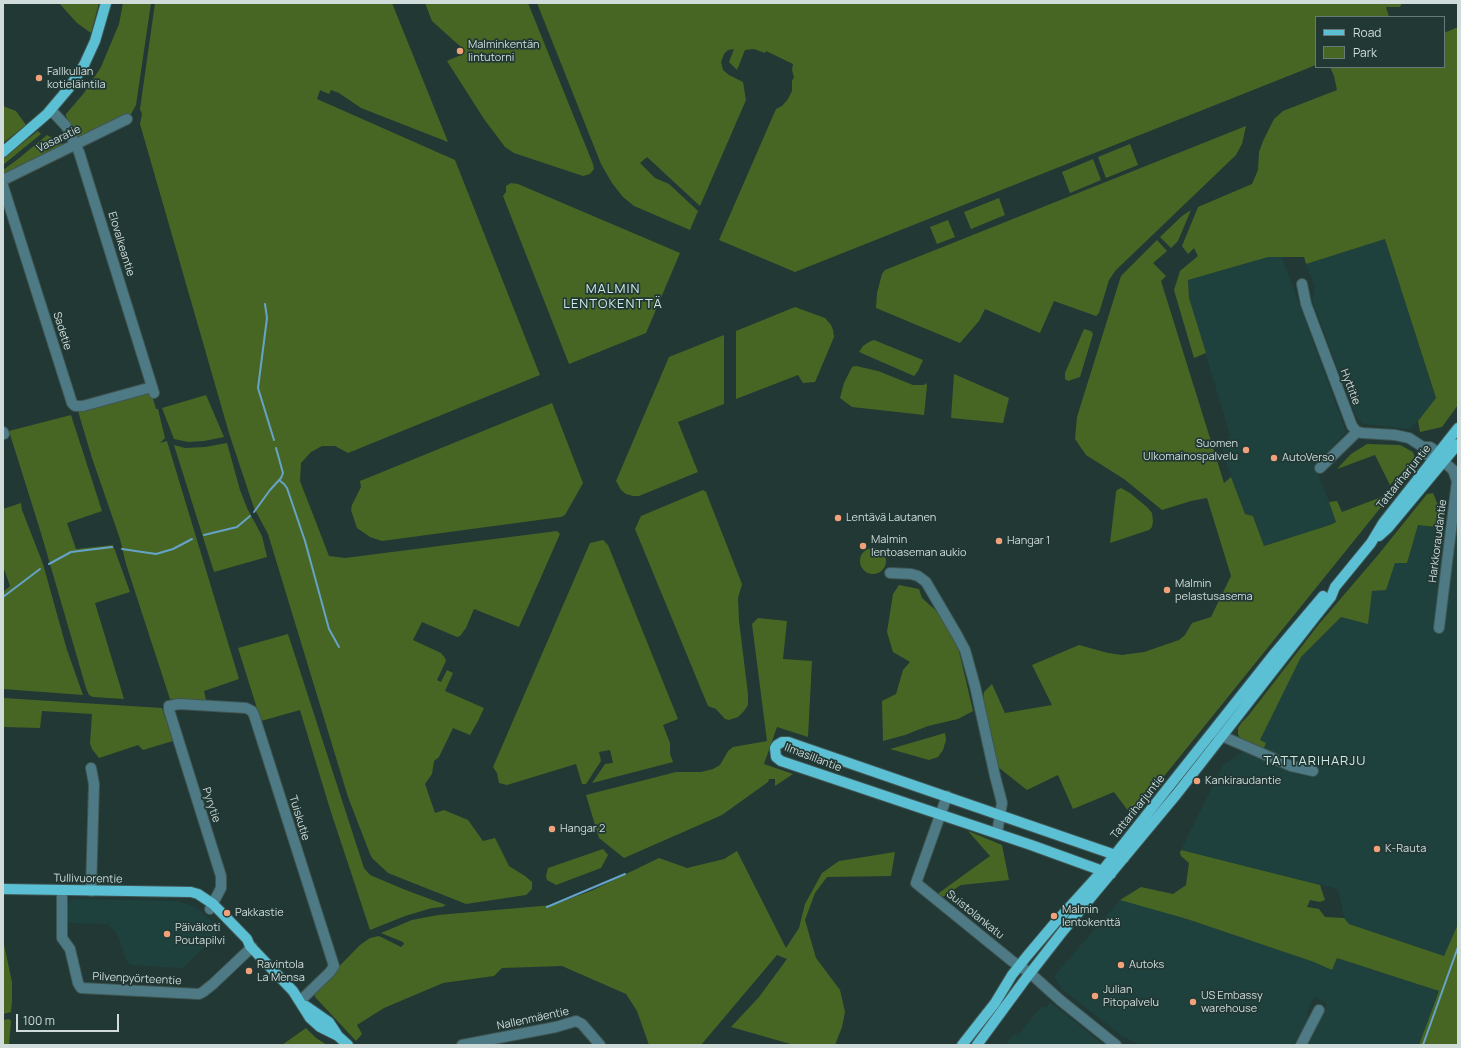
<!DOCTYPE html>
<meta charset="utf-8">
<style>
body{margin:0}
#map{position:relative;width:1461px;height:1048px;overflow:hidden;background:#213835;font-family:Manrope,sans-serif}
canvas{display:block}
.frame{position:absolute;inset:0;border:4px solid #cfdcda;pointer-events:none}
.legend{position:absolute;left:1315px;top:16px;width:130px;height:52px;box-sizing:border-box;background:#213835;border:1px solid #677a77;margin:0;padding:5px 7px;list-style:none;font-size:12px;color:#cfdcda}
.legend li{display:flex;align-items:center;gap:8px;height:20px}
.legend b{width:20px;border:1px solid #677a77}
.scale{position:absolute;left:16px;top:1014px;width:103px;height:18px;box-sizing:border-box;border:2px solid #cfdcda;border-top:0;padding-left:5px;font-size:12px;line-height:14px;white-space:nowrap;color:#cfdcda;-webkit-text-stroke:3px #213835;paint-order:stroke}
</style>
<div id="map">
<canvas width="1461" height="1048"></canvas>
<div class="frame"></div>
<ul class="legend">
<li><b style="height:5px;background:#5cc0d5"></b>Road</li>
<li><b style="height:11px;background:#486623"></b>Park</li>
</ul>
<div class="scale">100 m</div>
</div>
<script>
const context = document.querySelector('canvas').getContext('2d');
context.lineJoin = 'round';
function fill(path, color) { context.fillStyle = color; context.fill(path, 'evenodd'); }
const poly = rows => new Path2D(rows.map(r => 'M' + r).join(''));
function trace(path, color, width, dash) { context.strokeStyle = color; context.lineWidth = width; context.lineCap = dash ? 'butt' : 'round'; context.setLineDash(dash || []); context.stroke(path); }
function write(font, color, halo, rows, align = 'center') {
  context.font = font + ' Manrope,sans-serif'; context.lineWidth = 3.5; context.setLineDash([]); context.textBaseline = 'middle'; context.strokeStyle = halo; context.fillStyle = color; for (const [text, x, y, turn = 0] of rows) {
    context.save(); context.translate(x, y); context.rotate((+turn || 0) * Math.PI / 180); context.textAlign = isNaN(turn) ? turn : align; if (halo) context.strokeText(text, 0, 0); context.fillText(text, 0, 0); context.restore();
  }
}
fill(poly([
 [1385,239,1436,399,1410,429,1364,424,1356,417,1312,300,1315,288,1306,264],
 [1268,257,1282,257,1346,432,1315,465,1336,521,1330,525,1264,546,1254,516,1245,514,1231,477,1222,448,1230,435,1189,298,1188,280],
 [1418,525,1458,531,1458,924,1444,956,1349,924,1344,918,1338,889,1181,850,1223,765,1260,740,1301,657,1341,617,1372,591,1386,590,1395,563,1407,563],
 [72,899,177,901,190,905,202,912,221,930,183,968,131,965,127,962,119,938,114,930,107,924,67,923,67,904,69,901],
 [1120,900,1187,919,1314,962,1332,970,1337,958,1439,991,1419,1045,1305,1045,1327,1004,1314,997,1307,1012,1309,1021,1293,1045,1141,1045,1122,1036,1061,988,1054,976],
 [1050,1002,1104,1045,1005,1045,1014,1034,1017,1036,1042,1006,1045,1008]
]), '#1f413d');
fill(poly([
 [59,3,99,3,91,33,77,23],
 [123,3,151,3,136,105,131,114,107,126,79,137,76,136,66,116,66,114,84,93,101,67,119,24],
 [155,3,392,3,448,142,361,108,339,93,331,90,329,94,320,90,317,99,455,160,540,375,348,453,335,446,322,446,311,452,301,463,300,481,329,556,345,558,557,531,560,534,519,627,474,609,466,628,460,636,457,637,422,622,413,640,441,653,445,658,446,661,437,680,441,682,447,670,453,673,445,691,484,708,478,721,470,735,453,728,439,757,434,761,432,774,425,784,435,813,444,810,468,820,483,841,495,838,509,866,525,876,532,882,532,889,526,895,466,904,388,873,372,858,370,854,348,797,268,534,254,508,229,433,140,124,142,114,140,109],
 [425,3,528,3,593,164,594,169,590,174,583,176,514,153,505,147,484,119,447,61,461,55,463,52,462,48,432,21],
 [537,3,1415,3,1402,3,1400,7,1386,7,1389,17,1316,17,1316,65,795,272,719,240,776,109,782,106,788,99,792,91,792,81,794,77,792,70,793,64,766,51,765,53,754,49,745,50,737,70,729,62,734,49,728,50,724,54,721,62,723,70,729,75,743,82,746,100,700,206,647,157,640,163,655,178,669,184,698,211,690,230,634,206,623,197,612,183,601,164],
 [1458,27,1458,405,1442,427,1420,432,1418,421,1436,398,1385,239,1306,264,1304,257,1268,257,1188,280,1189,298,1206,353,1194,358,1174,290,1180,271,1198,256,1194,248,1188,254,1182,246,1198,207,1252,184,1258,170,1259,152,1263,141,1274,119,1283,111,1337,90,1334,76,1330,67,1444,67,1444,33],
 [3,106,16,111,26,125,3,143],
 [1246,126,1242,144,1236,155,1116,270,1109,280,1099,313,1096,316,1054,301,1040,333,985,309,979,321,960,343,876,308,877,293,882,274,885,270],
 [38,131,41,134,3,165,3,158],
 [47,135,64,145,3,177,3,170,18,159],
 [1130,144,1138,165,1106,178,1098,157],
 [1093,159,1101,180,1070,193,1062,172],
 [511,183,518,184,680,253,646,333,569,364,503,196,506,192,506,186],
 [999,198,1005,215,971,229,964,212],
 [1191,210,1178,241,1171,248,1160,237,1182,216],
 [948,220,955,237,937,244,930,227],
 [1157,240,1167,251,1153,263,1166,276,1161,281,1224,483,1231,477,1245,514,1253,516,1264,546,1330,525,1336,522,1329,502,1337,501,1342,512,1384,496,1386,501,1132,816,1114,792,1073,809,1058,775,1027,790,998,767,983,700,984,692,992,684,1005,713,1052,705,1032,665,1079,645,1108,653,1122,655,1144,652,1179,640,1185,635,1192,623,1211,617,1231,576,1207,498,1191,501,1162,510,1124,479,1086,455,1075,439,1077,417,1121,276],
 [795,307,825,318,831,325,833,330,834,337,815,382,803,383,798,375,736,399,736,331],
 [1084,329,1091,331,1093,334,1080,377,1068,381,1065,379,1065,373],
 [724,335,724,404,678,422,698,472,639,496,633,496,626,494,621,490,616,481,669,357],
 [874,340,923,360,918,371,914,376,859,352,863,346,869,342],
 [856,366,878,371,913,385,924,385,926,383,927,386,924,415,852,407,840,398,844,383,852,367],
 [954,374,1009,398,1003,423,951,418],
 [151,392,156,409,158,409,165,438,160,443,167,441,239,679,204,691,206,700,170,699,126,564,120,539,92,458,78,411],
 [206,395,224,437,204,441,188,442,174,439,162,408],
 [552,403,583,483,565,515,561,517,382,541,370,537,357,528,351,510,352,505,361,487,360,481],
 [71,415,102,511,67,523,76,549,113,545,130,592,95,603,124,699,93,697,89,695,86,688,41,533,9,431],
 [227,443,240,490,247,508,262,536,267,557,214,572,174,445,185,448,205,447],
 [1367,444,1400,445,1413,452,1415,458,1390,485,1375,455,1337,469,1351,454],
 [1121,488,1130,493,1147,507,1152,513,1153,521,1152,527,1149,530,1110,543,1116,492,1117,490],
 [703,490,706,492,742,584,738,598,739,621,748,694,748,705,744,711,738,717,729,720,725,719,716,709,708,706,635,529,641,516],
 [1433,493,1442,515,1436,527,1418,525,1407,563,1395,563,1386,590,1372,591,1368,624,1341,617,1301,657,1260,740,1266,743,1263,750,1241,740,1238,734,1238,728,1242,722,1248,716,1319,624,1378,555,1427,494],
 [21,503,22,510,43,564,67,650,83,695,3,689,3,592,10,586,3,566,3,509],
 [603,540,608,545,678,719,663,725,670,743,670,754,673,762,592,783,605,764,613,763,610,750,599,752,601,761,586,784,582,784,576,764,507,785,499,783,497,773,493,767,590,543],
 '860 561a13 13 0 1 1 26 0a13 13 0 1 1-26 0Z',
 [899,585,919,589,922,598,943,617,958,647,973,711,958,719,928,726,905,735,883,741,882,701,896,694,903,670,910,662,893,652,887,632,893,594],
 [758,618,787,621,783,659,812,661,808,737,777,727,764,764,793,774,775,786,775,779,769,779,768,782,722,815,624,858,599,838,586,795,676,772,701,772,713,769,720,765,728,751,733,747,767,741,752,624],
 [288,634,364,868,370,875,403,889,446,905,442,907,432,908,405,916,370,930,330,809,300,710,261,721,238,648],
 [3,698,162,708,173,741,143,750,138,745,99,758,92,749,90,743,92,714,42,711,40,728,3,727],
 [945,733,946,740,943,750,938,757,929,760,890,749],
 [968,831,1002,845,1009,880,961,885,938,900,936,895,990,856],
 [603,849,608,855,601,868,556,885,547,880,546,876,548,868],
 [1181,850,1320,885,1325,900,1320,902,1310,900,1307,907,1319,909,1325,917,1344,918,1349,924,1444,956,1458,924,1458,1045,1419,1045,1439,991,1337,958,1332,970,1314,962,1187,919,1120,900,1141,887,1173,894,1186,885,1189,863,1181,856,1180,853],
 [737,851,786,948,799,928,805,904,822,873,839,861,895,852,891,876,827,877,815,893,805,920,816,958,840,990,845,1012,842,1027,835,1045,794,1045,731,1027,759,997,787,959,777,955,701,1045,649,1045,637,1011,626,994,562,966,502,968,494,976,443,983,384,1008,357,1025,362,1034,356,1041,315,997,314,992,360,945,370,938,379,936,401,947,404,944,403,942,381,933,412,920,438,915,553,905,593,890,659,858,687,868,724,859],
 [3,940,12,982,12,1001,11,1012,3,1014],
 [9,1019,11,1021,9,1045,3,1045,3,1020],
 [306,1028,316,1038,327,1045,282,1045]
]), '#486623');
trace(poly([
 [265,304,267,318,258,388,274,440],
 [279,480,284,484,287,488,305,541,329,629,339,647],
 [254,512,270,490,281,478,283,473,276,448],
 [204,535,237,527,250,516],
 [122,549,156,554,173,549,192,539],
 [49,564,71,552,112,547],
 [3,597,40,569],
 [547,907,625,874],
 [1423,1045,1458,947]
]), '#65a3c9', 2);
const minor = poly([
 [51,110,66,126,79,152,154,393],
 [3,180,127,119],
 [3,186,72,403,75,406,83,406,152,387],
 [1302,284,1306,304,1352,426,1357,432,1363,433,1395,435,1409,438,1423,447,1425,453,1434,460,1440,461],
 [3,432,4,434],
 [1423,447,1430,447,1439,453,1444,462,1453,470,1457,481,1439,628],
 [1320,468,1357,432],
 [890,573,911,574,918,576,926,582,957,635,965,650,975,686,995,776,1002,803,997,833],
 [1215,733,1291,766,1313,771],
 [947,796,916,883,1012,961,1030,973,1060,1000,1116,1045],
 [62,890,62,938,70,949,78,983,81,988,199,994,203,992,213,984,252,947],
 [91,891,94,784,91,768],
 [210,909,221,888,221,876,169,710,169,706,179,704,246,708,252,711,254,715,334,966,330,972,300,1001],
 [462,1045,556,1027,576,1021,582,1024,600,1045],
 [1301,1045,1319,1010]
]);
const major = poly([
 [3,152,47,114,69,88,84,65,95,41,106,3],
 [1379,536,1388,528,1458,444],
 [1111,874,1031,845,781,761,776,757,775,748,777,745,782,742,788,742,1124,858],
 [3,889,191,892,198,894,213,904,247,939,250,946,293,991,310,1018,320,1027,338,1036],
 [306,1006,329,1022,338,1036,348,1045],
 [962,1045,995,1003,1012,975,1027,956,1054,924,1102,871,1274,654,1323,596],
 [977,1045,1024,981,1063,931,1176,795,1315,617,1331,597,1335,587,1371,543,1383,523,1458,428]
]);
trace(minor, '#405653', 12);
trace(major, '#405653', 12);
trace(minor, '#4d7a84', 10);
trace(major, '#5cc0d5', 10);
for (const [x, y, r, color] of [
 [460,51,4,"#f1a27b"],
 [39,78,4,"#f1a27b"],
 [1246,450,4,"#f1a27b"],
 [1274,458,4,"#f1a27b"],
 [838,518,4,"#f1a27b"],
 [999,541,4,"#f1a27b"],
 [863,546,4,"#f1a27b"],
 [1167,590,4,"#f1a27b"],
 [1197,781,4,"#f1a27b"],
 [552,829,4,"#f1a27b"],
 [1377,849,4,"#f1a27b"],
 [227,913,4,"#f1a27b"],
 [1054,916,4,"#f1a27b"],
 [167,934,4,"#f1a27b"],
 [1121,965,4,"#f1a27b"],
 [249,971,4,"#f1a27b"],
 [1095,996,4,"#f1a27b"],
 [1193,1002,4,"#f1a27b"]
]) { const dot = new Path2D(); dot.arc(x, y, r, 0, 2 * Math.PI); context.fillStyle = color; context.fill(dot); trace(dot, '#213835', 1.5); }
write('11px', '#cfdcda', '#213835', [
 ["Malminkentän",468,45],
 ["lintutorni",468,58],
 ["Fallkullan",47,72],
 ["kotieläintila",47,85],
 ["Suomen",1238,444,"right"],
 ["Ulkomainospalvelu",1238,457,"right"],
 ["AutoVerso",1282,458],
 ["Lentävä Lautanen",846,518],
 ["Malmin",871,540],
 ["lentoaseman aukio",871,553],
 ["Hangar 1",1007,541],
 ["Malmin",1175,584],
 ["pelastusasema",1175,597],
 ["Kankiraudantie",1205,781],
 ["Hangar 2",560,829],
 ["K-Rauta",1385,849],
 ["Malmin",1062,910],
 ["lentokenttä",1062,923],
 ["Pakkastie",235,913],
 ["Päiväkoti",175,928],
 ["Poutapilvi",175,941],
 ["Ravintola",257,965],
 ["La Mensa",257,978],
 ["Autoks",1129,965],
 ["Julian",1103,990],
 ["Pitopalvelu",1103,1003],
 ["US Embassy",1201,996],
 ["warehouse",1201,1009]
], 'left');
write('11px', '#cfdcda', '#213835', [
 ["Vasaratie",59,139,-26],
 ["Elovalkeantie",121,244,73],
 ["Sadetie",62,331,73],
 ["Hyttitie",1350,387,69],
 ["Tattariharjuntie",1404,477,-51],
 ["Harkkoraudantie",1438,541,-83],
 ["Ilmasillantie",813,758,21],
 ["Pyrytie",211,805,72],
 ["Tattariharjuntie",1138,807,-51],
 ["Tuiskutie",299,818,73],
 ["Tullivuorentie",88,879,1],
 ["Suistolankatu",975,915,39],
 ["Pilvenpyörteentie",137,979,3],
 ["Nallenmäentie",533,1019,-12]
]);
context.letterSpacing = '1px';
write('13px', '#ceeae6', '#213835', [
 ["MALMIN",613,289],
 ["LENTOKENTTÄ",613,304],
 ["TATTARIHARJU",1315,761]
]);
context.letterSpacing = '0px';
</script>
